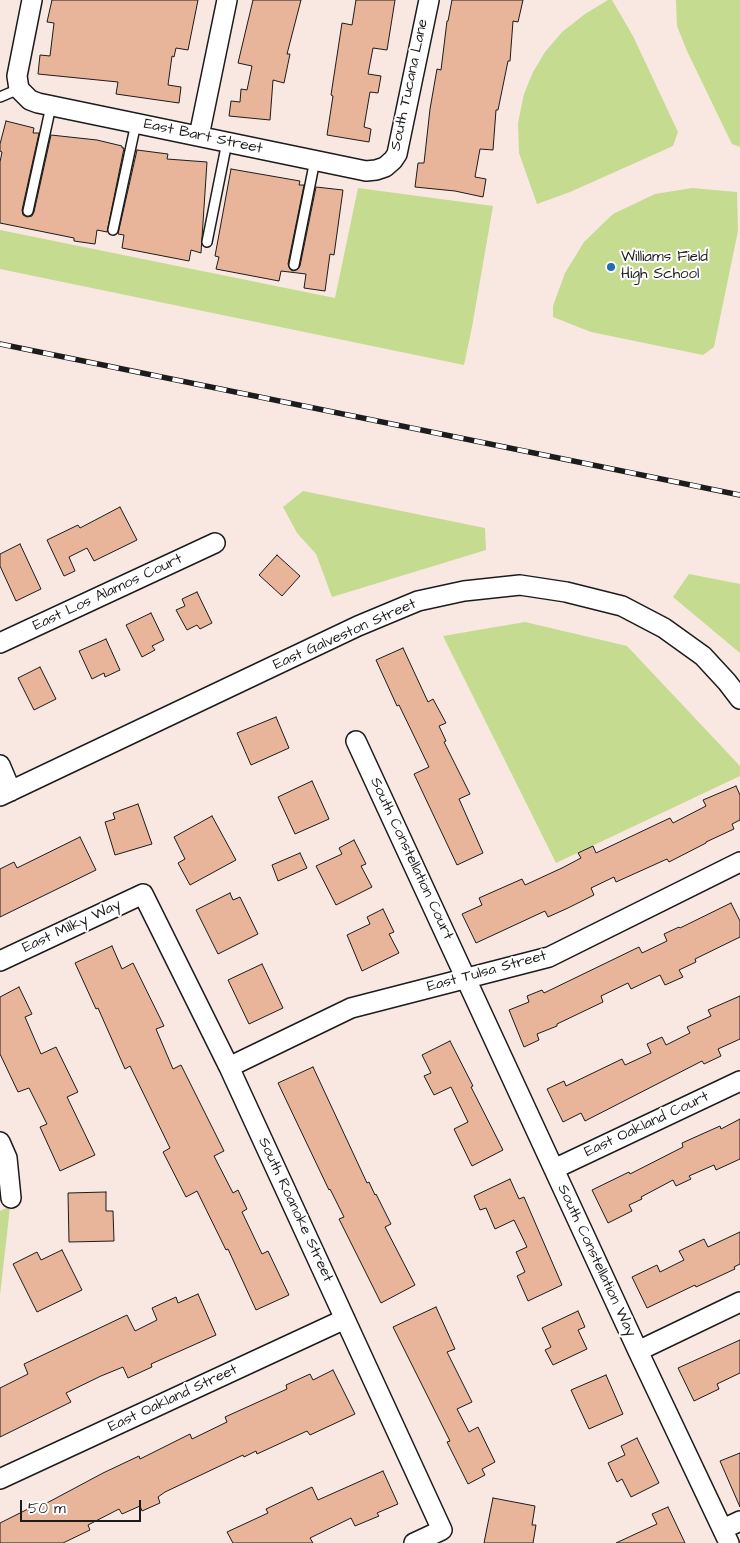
<!DOCTYPE html>
<style>
body{margin:0}
#map{position:relative;width:740px;height:1543px;overflow:hidden;background:#f8e8e1;font-family:"Architects Daughter",sans-serif}
canvas{display:block}
.scale{position:absolute;left:20px;top:1500px;width:121px;height:22px;box-sizing:border-box;border:2px solid #1c1c1c;border-top:0;padding-left:6px;font-size:15px;line-height:18px;white-space:nowrap;color:#1c1c1c;-webkit-text-stroke:4px #fff;paint-order:stroke}
</style>
<div id="map">
<canvas width="740" height="1543"></canvas>
<div class="scale">50 m</div>
</div>
<script>
const context = document.querySelector('canvas').getContext('2d');
context.lineJoin = 'round';
function fill(path, color) { context.fillStyle = color; context.fill(path, 'evenodd'); }
const poly = rows => new Path2D(rows.map(r => 'M' + r).join(''));
function trace(path, color, width, dash) { context.strokeStyle = color; context.lineWidth = width; context.lineCap = dash ? 'butt' : 'round'; context.setLineDash(dash || []); context.stroke(path); }
function write(font, color, halo, rows, align = 'center') {
  context.font = font + ' "Architects Daughter",sans-serif'; context.lineWidth = 4; context.setLineDash([]); context.textBaseline = 'middle'; context.strokeStyle = halo; context.fillStyle = color; for (const [text, x, y, turn = 0] of rows) {
    context.save(); context.translate(x, y); context.rotate((+turn || 0) * Math.PI / 180); context.textAlign = isNaN(turn) ? turn : align; if (halo) context.strokeText(text, 0, 0); context.fillText(text, 0, 0); context.restore();
  }
}
fill(poly([
 [608,0,612,0,633,36,678,132,673,146,570,192,537,204,519,153,518,123,524,94,533,72,545,52,562,32,585,14],
 [676,0,740,0,740,147,732,144,728,136,687,51,677,26],
 [358,188,493,206,472,327,464,365,0,269,0,230,335,298],
 [692,188,737,192,738,231,714,347,703,355,591,332,553,317,553,306,565,273,584,242,613,214,655,194],
 [303,491,485,528,486,550,332,597,316,554,297,533,283,507],
 [689,574,740,584,740,653,673,597],
 [525,622,627,646,740,766,740,776,556,863,443,636],
 [10,1206,7,1234,0,1295,0,1211]
]), '#c5db90');
const building = poly([
 [52,0,198,0,188,50,176,48,174,57,172,56,168,85,181,87,179,103,116,94,118,82,38,74,40,55,50,56,54,23,47,22,52,0],
 [253,0,301,0,287,54,290,54,284,83,273,80,270,120,229,116,231,101,240,102,241,89,247,90,252,66,238,63,253,0],
 [356,0,395,0,387,50,373,48,368,74,381,76,378,93,370,92,364,127,371,129,369,142,327,135,333,96,331,95,342,23,352,25,356,0],
 [452,0,523,0,518,22,513,21,510,61,508,61,498,110,496,110,493,150,480,149,475,177,486,179,483,197,455,191,415,187,418,163,424,163,430,109,437,69,441,70,447,21,448,21,452,0],
 [6,121,34,128,33,133,39,133,22,210,23,215,27,217,32,216,34,212,51,135,97,140,122,146,122,148,124,148,107,232,97,230,95,244,74,241,74,238,0,223,0,162,2,152,0,151,0,144,6,121],
 [137,150,168,154,167,159,207,162,201,253,191,250,189,261,122,248,124,235,118,234,137,150],
 [231,169,300,181,299,185,304,185,288,264,290,269,293,271,298,269,300,266,316,187,343,190,334,255,330,254,325,291,304,288,306,274,281,271,279,281,216,269,219,257,215,256,231,169],
 [120,507,137,540,94,561,87,548,69,557,75,571,64,576,47,540,78,525,80,528,120,507],
 [20,544,41,589,16,601,0,566,0,554,20,544],
 [277,555,300,576,282,596,259,575,277,555],
 [197,592,212,623,200,629,197,625,187,630,176,610,185,606,182,599,197,592],
 [151,613,164,640,152,646,155,650,142,657,126,625,151,613],
 [106,639,120,670,105,677,104,673,92,679,79,651,106,639],
 [403,648,428,702,433,699,446,723,439,726,446,741,444,742,470,794,459,799,483,853,457,865,414,774,429,767,399,705,397,706,376,660,403,648],
 [40,667,56,699,34,710,18,678,40,667],
 [276,717,289,748,251,765,237,733,276,717],
 [312,781,329,819,295,834,278,797,312,781],
 [736,786,740,795,740,820,732,824,734,829,706,842,706,843,669,862,667,859,616,882,614,877,591,888,594,895,568,908,548,917,545,911,476,943,462,914,482,905,479,898,522,879,525,885,562,868,581,858,578,853,593,846,596,853,670,818,673,823,706,806,703,800,736,786],
 [138,804,152,844,115,855,105,822,115,819,113,813,138,804],
 [212,816,236,860,190,885,178,863,185,859,174,837,212,816],
 [80,837,96,870,0,917,0,869,14,862,17,868,80,837],
 [354,840,366,864,361,866,372,887,336,905,316,866,342,854,339,848,354,840],
 [300,853,307,868,278,881,272,865,300,853],
 [230,893,233,900,240,897,258,934,218,954,196,910,230,893],
 [731,903,740,921,740,937,695,959,696,962,679,970,683,977,665,985,660,975,631,989,628,983,601,996,603,1002,557,1024,557,1026,537,1034,539,1040,524,1047,509,1010,529,1002,527,996,542,990,544,993,639,947,642,953,667,941,664,934,679,927,680,928,731,903],
 [383,909,394,932,389,934,399,953,362,971,347,935,370,924,367,917,383,909],
 [112,946,122,969,133,963,164,1026,156,1029,173,1069,181,1065,224,1151,214,1156,233,1193,238,1190,247,1209,242,1212,262,1254,268,1251,289,1295,256,1310,228,1249,226,1250,197,1191,186,1197,163,1152,170,1148,130,1066,125,1069,98,1008,96,1009,75,963,112,946],
 [262,964,283,1008,249,1024,228,980,262,964],
 [19,987,32,1014,25,1017,41,1054,56,1047,78,1092,67,1097,95,1155,60,1171,40,1127,47,1124,29,1088,18,1092,0,1054,0,997,19,987],
 [740,996,740,1039,718,1049,721,1056,704,1064,702,1061,585,1121,581,1113,563,1122,547,1089,564,1081,566,1086,622,1059,625,1065,651,1053,647,1044,662,1037,666,1045,690,1033,687,1027,711,1016,708,1010,740,996],
 [450,1041,473,1086,471,1087,503,1150,472,1166,454,1129,468,1122,451,1087,434,1095,424,1076,431,1073,422,1055,450,1041],
 [313,1067,367,1183,369,1182,375,1195,376,1194,391,1224,385,1227,415,1285,381,1303,339,1219,344,1217,330,1189,329,1190,278,1083,313,1067],
 [740,1119,740,1159,716,1170,714,1165,689,1176,691,1179,676,1186,673,1180,641,1197,642,1199,629,1205,632,1211,608,1223,592,1190,629,1172,630,1174,683,1147,682,1143,720,1126,721,1129,740,1119],
 [510,1179,519,1199,524,1197,562,1285,528,1301,517,1276,525,1272,516,1252,527,1247,514,1220,495,1229,486,1208,480,1210,474,1196,510,1179],
 [106,1192,106,1211,113,1211,114,1241,69,1242,68,1193,106,1192],
 [740,1232,740,1264,734,1267,735,1269,696,1287,695,1285,647,1308,632,1277,657,1265,660,1272,684,1260,679,1251,704,1239,708,1247,740,1232],
 [62,1250,82,1290,37,1312,13,1264,37,1252,41,1260,62,1250],
 [198,1294,216,1335,151,1364,152,1367,128,1378,123,1367,101,1376,66,1393,71,1402,0,1437,0,1388,28,1374,24,1364,127,1315,135,1331,157,1320,152,1308,176,1297,178,1303,198,1294],
 [436,1307,455,1349,447,1352,472,1402,457,1409,469,1432,478,1427,495,1462,482,1469,485,1475,468,1484,447,1442,450,1441,393,1327,436,1307],
 [578,1311,585,1327,578,1330,587,1349,553,1365,545,1350,551,1347,542,1328,578,1311],
 [740,1340,740,1373,717,1384,719,1389,694,1401,678,1368,740,1340],
 [333,1370,355,1414,310,1435,307,1431,257,1454,256,1451,244,1457,243,1455,165,1492,158,1497,160,1503,142,1511,140,1506,122,1514,119,1509,88,1525,90,1530,63,1543,0,1543,0,1523,28,1509,30,1512,103,1473,139,1456,140,1459,190,1434,192,1439,227,1422,225,1417,287,1389,286,1385,310,1374,313,1380,333,1370],
 [606,1375,623,1414,589,1429,571,1390,606,1375],
 [637,1438,659,1483,631,1497,622,1479,617,1482,608,1463,625,1455,621,1446,637,1438],
 [740,1453,740,1507,720,1461,740,1453],
 [383,1471,398,1504,377,1513,379,1516,355,1526,351,1518,310,1538,313,1543,233,1543,227,1532,268,1513,266,1509,312,1487,318,1500,383,1471],
 [493,1498,535,1506,532,1525,536,1525,533,1543,484,1543,493,1498],
 [668,1507,685,1543,616,1543,657,1524,652,1514,668,1507]
]);
fill(building, '#e8b49a');
trace(building, '#1c1c1c', 1);
const service = poly([
 [0,97,19,89],
 [28,211,51,106],
 [113,230,136,123],
 [207,242,227,142],
 [294,265,315,160]
]);
const minor = poly([
 [32,0,17,76,19,89,30,100,38,103,366,171,376,170,385,167,393,160,397,154,429,0],
 [199,136,227,0],
 [0,643,215,543],
 [356,741,638,1351,729,1543],
 [0,765,11,791],
 [0,796,358,626,418,601,464,591,520,585,566,592,622,606,664,628,703,656,727,682,740,699],
 [0,961,143,894,229,1067,442,1530,414,1543],
 [229,1067,351,1008,549,957,740,862],
 [0,1142,7,1158,11,1198],
 [554,1169,740,1081],
 [638,1351,740,1302],
 [0,1479,345,1319],
 [723,1529,740,1521]
]);
trace(service, '#1c1c1c', 12);
trace(minor, '#1c1c1c', 22);
trace(service, '#fff', 9);
trace(minor, '#fff', 19);
const rail = poly([
 [0,344,740,495]
]);
trace(rail, '#1c1c1c', 5.5);
trace(rail, '#fff', 4, [11]);
for (const [x, y, r, color] of [
 [611,267,5,"#1f6fb2"]
]) { const dot = new Path2D(); dot.arc(x, y, r, 0, 2 * Math.PI); context.fillStyle = color; context.fill(dot); trace(dot, '#fff', 2); }
write('15px', '#1c1c1c', '#fff', [
 ["South Tucana Lane",410,85,-78],
 ["East Bart Street",203,137,12],
 ["East Los Alamos Court",108,593,-25],
 ["East Galveston Street",345,635,-24],
 ["South Constellation Court",411,859,65],
 ["East Milky Way",72,927,-25],
 ["East Tulsa Street",487,972,-15],
 ["East Oakland Court",647,1125,-25],
 ["South Roanoke Street",295,1210,65],
 ["South Constellation Way",596,1261,65],
 ["East Oakland Street",173,1399,-25]
]);
write('15px', '#1c1c1c', '#fff', [
 ["Williams Field",621,258],
 ["High School",621,275]
], 'left');
</script>
